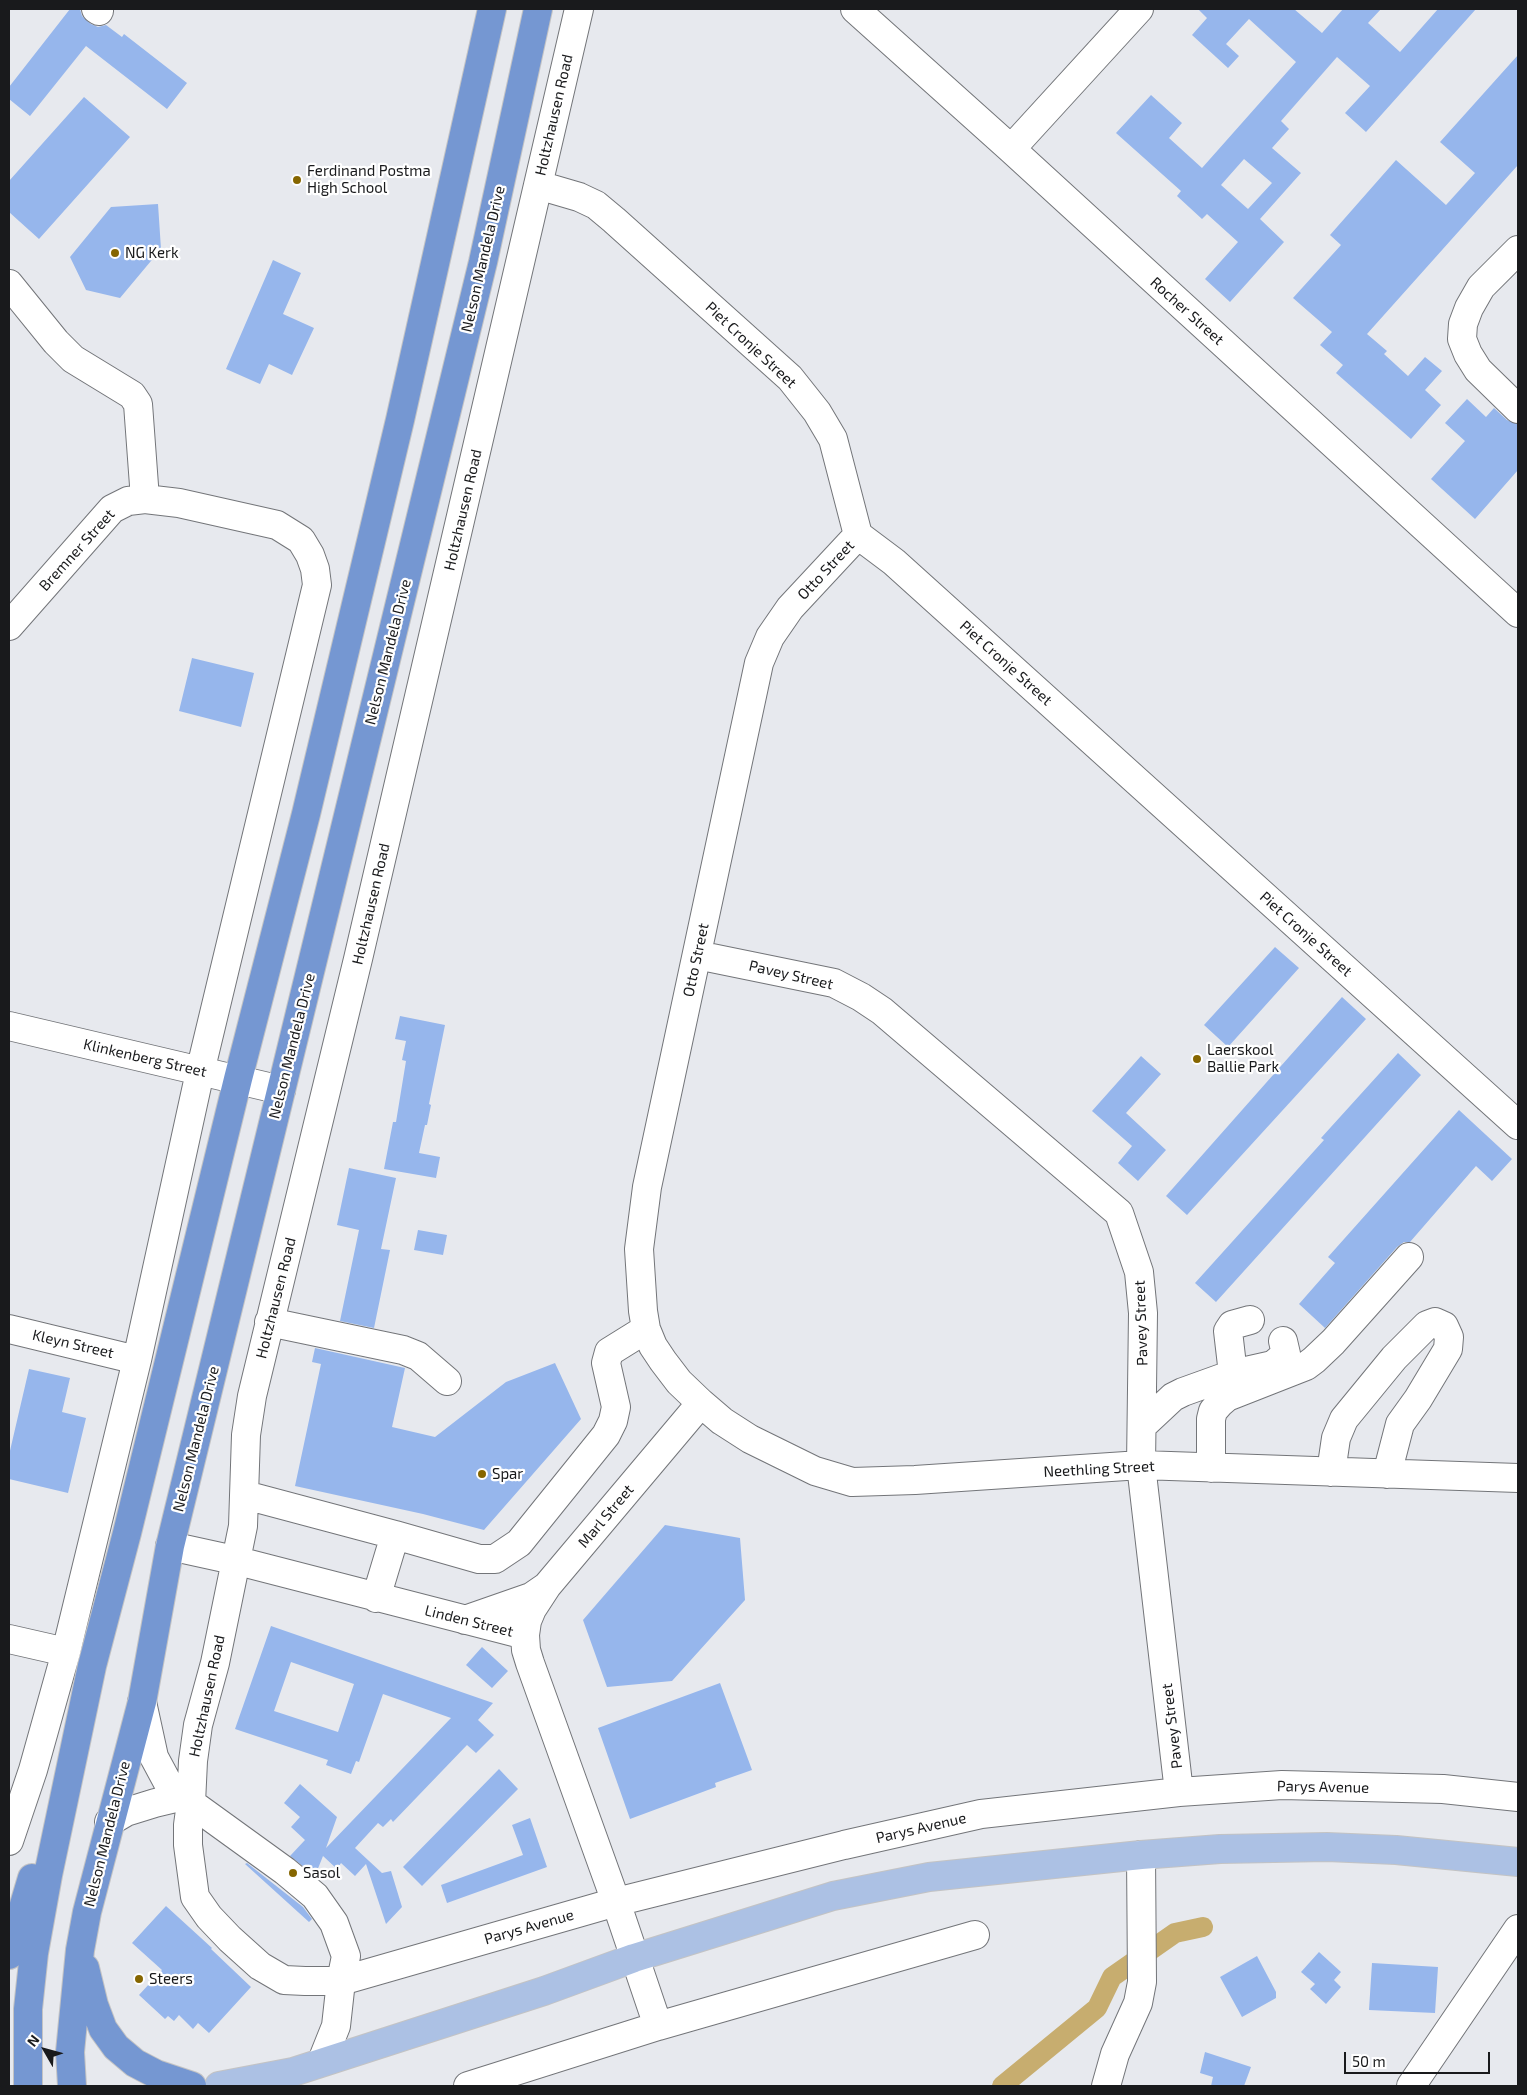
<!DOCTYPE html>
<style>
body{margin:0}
#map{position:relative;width:1527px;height:2095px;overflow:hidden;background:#e7e9ee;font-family:"Exo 2",sans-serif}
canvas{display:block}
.frame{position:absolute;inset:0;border:10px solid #191a1c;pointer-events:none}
.north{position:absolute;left:20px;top:2025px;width:50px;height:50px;-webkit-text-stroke:4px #fff;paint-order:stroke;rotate:308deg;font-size:14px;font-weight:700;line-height:20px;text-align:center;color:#191a1c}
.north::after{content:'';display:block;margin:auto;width:18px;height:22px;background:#191a1c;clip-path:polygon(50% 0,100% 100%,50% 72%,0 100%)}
.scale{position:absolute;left:1344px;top:2052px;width:146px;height:22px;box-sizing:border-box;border:2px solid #191a1c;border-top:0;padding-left:6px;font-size:15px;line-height:18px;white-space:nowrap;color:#191a1c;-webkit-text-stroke:4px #fff;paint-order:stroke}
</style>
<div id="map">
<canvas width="1527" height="2095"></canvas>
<div class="frame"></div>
<div class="north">N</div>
<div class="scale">50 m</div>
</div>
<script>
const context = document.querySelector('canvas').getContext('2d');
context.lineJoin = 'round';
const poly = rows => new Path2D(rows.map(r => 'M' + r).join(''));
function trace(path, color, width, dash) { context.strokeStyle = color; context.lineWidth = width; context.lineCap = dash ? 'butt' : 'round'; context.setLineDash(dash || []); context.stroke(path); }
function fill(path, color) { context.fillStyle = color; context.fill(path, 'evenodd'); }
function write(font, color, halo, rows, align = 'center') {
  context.font = font + ' "Exo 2",sans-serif'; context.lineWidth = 4.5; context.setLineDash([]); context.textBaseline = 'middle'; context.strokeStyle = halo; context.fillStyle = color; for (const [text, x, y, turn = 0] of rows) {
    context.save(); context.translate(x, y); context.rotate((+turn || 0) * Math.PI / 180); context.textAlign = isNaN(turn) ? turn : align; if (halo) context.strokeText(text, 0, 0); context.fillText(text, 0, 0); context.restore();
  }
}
trace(poly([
 [1002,2086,1097,2008,1112,1977,1175,1933,1203,1927]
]), '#c7ad6f', 20);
fill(poly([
 [70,9,80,9,82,16,91,24,98,27,106,25,122,37,124,34,187,83,167,109,86,46,30,116,9,99,9,87],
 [1198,9,1294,9,1322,33,1343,9,1381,9,1368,23,1400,52,1438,9,1476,9,1366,132,1345,113,1370,86,1337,57,1281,121,1289,129,1272,148,1301,173,1260,219,1284,242,1230,302,1205,279,1238,242,1207,214,1202,219,1177,196,1181,191,1116,133,1151,95,1182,123,1169,138,1202,168,1296,62,1249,19,1226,44,1239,56,1228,68,1192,35,1207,18],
 [1244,159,1272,183,1248,209,1221,185],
 [1518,55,1518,165,1367,334,1387,351,1384,354,1408,376,1425,357,1442,371,1425,390,1441,405,1411,439,1336,373,1343,365,1320,345,1332,332,1293,298,1341,245,1330,235,1396,160,1446,205,1475,173,1440,142],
 [84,97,130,137,39,239,9,212,9,181],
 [158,204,161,249,120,298,86,290,70,257,111,207],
 [273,260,301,273,283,314,314,328,292,375,269,364,260,384,226,369],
 [1467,399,1486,417,1494,408,1507,420,1518,424,1518,470,1475,519,1431,479,1465,441,1445,423],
 [192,658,254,673,241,727,179,711],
 [1275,947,1299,968,1228,1047,1204,1025],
 [1342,997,1366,1019,1187,1215,1166,1196],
 [400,1016,445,1025,429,1104,431,1105,427,1125,425,1125,419,1153,440,1157,436,1178,384,1169,393,1122,396,1122,406,1061,402,1060,406,1041,395,1039],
 [1398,1053,1421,1075,1216,1302,1195,1283,1324,1140,1321,1138],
 [1141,1056,1161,1074,1126,1113,1166,1150,1138,1181,1118,1163,1132,1146,1092,1111],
 [1459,1110,1512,1159,1492,1181,1476,1166,1410,1242,1404,1242,1397,1247,1325,1328,1299,1304,1335,1263,1328,1257],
 [349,1168,396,1178,381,1249,390,1250,374,1328,340,1321,359,1230,337,1225],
 [418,1230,447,1235,443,1255,414,1250],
 [315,1348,405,1368,392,1427,435,1437,506,1382,555,1363,581,1419,484,1530,423,1514,295,1486,321,1364,312,1362],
 [29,1369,70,1378,62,1412,86,1418,68,1493,9,1479,9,1455],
 [665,1525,740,1538,745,1600,672,1681,607,1687,583,1620],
 [271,1626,493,1703,478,1720,494,1735,476,1753,467,1745,393,1822,391,1819,383,1827,378,1823,355,1848,382,1873,391,1871,402,1907,386,1924,366,1864,355,1876,341,1863,337,1869,323,1856,315,1876,290,1856,305,1840,291,1827,300,1817,284,1803,300,1784,337,1817,326,1848,451,1718,383,1694,359,1762,356,1761,351,1774,326,1765,328,1760,235,1729],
 [291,1662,354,1684,338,1732,274,1711],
 [482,1647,508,1671,492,1688,466,1665],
 [720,1683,752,1770,715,1783,716,1787,630,1819,598,1728],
 [499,1769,518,1789,422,1886,403,1867],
 [530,1818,547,1867,447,1903,441,1885,523,1855,512,1825],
 [247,1863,303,1907,312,1919,309,1922,245,1864],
 [166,1906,212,1948,211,1949,251,1987,209,2033,198,2023,193,2029,179,2015,174,2021,168,2016,165,2019,139,1995,162,1970,132,1943],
 [1319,1952,1341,1972,1334,1980,1341,1987,1326,2004,1310,1989,1315,1984,1301,1972],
 [1257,1956,1276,1992,1276,1998,1242,2017,1220,1977],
 [1372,1963,1438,1967,1435,2013,1369,2010],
 [1205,2052,1251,2067,1244,2086,1211,2086,1213,2077,1200,2073]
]), '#96b6ec');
const minor = poly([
 [96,9,99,11],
 [855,9,1011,149,1518,613],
 [1011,149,1139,9],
 [538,185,579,197,596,205,614,220,790,378,817,412,833,439,858,535,894,562,1518,1125],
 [1518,250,1481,287,1469,308,1463,324,1462,339,1468,354,1478,370,1518,409],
 [9,284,56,342,73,359,132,395,138,404,145,499],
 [858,535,790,608,770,637,759,663,647,1187,639,1249,643,1311,646,1329,653,1346,663,1361,679,1382,701,1403,722,1421,750,1439,815,1471,852,1482,915,1480,1141,1465,1518,1478],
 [9,626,112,509,128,501,145,499,179,503,277,525,301,540,310,555,315,569,317,585,200,1072,137,1360,66,1652,33,1770,9,1841],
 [697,955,834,983,861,997,882,1011,1119,1213,1139,1272,1143,1313,1141,1465,1179,1792],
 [9,1026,281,1090],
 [269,1322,403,1350,418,1356,447,1381],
 [9,1329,137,1360],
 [1233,1374,1228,1331,1232,1325,1250,1320],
 [1142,1426,1173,1397,1183,1392,1233,1374,1273,1365,1286,1354,1283,1341],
 [1211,1468,1211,1419,1213,1411,1220,1403,1227,1397,1306,1366,1314,1360,1333,1342,1409,1257],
 [1331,1472,1336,1438,1344,1419,1394,1358,1427,1325,1435,1322,1444,1326,1449,1337,1448,1349,1418,1399,1400,1424,1387,1474],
 [245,1495,395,1535,376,1598],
 [395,1535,479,1559,495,1559,519,1543,606,1435,613,1421,616,1407,606,1363,609,1352,646,1329],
 [170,1546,234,1560,525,1635],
 [465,1620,531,1597,547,1586],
 [9,1639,66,1652],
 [142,1702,154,1757,176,1798],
 [109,1822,126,1812,155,1803,176,1798,191,1803,188,1825,188,1845,195,1897,209,1917,230,1939,260,1966,284,1980,305,1981,341,1981,616,1902,844,1845,981,1814,1179,1792,1282,1785,1443,1789,1518,1797],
 [658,2026,616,1902,530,1663,526,1650,525,1635,527,1621,532,1609,547,1586,701,1403],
 [322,2061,336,2026,341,1981,346,1956,334,1923,315,1896,285,1871,191,1803,193,1761,198,1725,215,1663,243,1526,246,1435,252,1396,358,959,579,9],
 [468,2086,658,2026,975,1935],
 [1106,2086,1115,2054,1138,2003,1142,1982,1141,1855],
 [1411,2086,1518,1929]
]);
const major = poly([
 [219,2086,293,2072,544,1991,634,1958,833,1896,929,1877,1141,1855,1220,1849,1327,1847,1396,1850,1518,1862]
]);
const highway = poly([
 [9,1955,32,1878],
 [85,1968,94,2005,103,2029,116,2047,135,2063,156,2074,192,2086],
 [28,2086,28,2009,34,1953,48,1875,92,1666,127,1533,238,1079,306,814,400,420,492,9],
 [72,2086,70,2052,80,1950,87,1912,142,1702,170,1546,483,262,538,9]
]);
trace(minor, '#737579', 30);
trace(major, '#c3c3c4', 30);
trace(highway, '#c3c3c4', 30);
trace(minor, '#fff', 28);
trace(major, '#acc1e4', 28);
trace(highway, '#7597d2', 28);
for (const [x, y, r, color] of [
 [297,180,5,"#866600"],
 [115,253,5,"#866600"],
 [1197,1059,5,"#866600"],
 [482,1474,5,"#866600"],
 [293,1873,5,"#866600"],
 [139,1979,5,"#866600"]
]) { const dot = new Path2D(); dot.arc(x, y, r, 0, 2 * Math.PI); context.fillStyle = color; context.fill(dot); trace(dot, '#fff', 2); }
write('15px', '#191a1c', '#fff', [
 ["Holtzhausen Road",554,115,-77],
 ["Nelson Mandela Drive",483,259,-77],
 ["Rocher Street",1187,311,42],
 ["Piet Cronje Street",751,345,43],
 ["Holtzhausen Road",463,510,-77],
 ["Bremner Street",77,550,-48],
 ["Otto Street",826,570,-47],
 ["Nelson Mandela Drive",388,652,-76],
 ["Piet Cronje Street",1006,663,42],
 ["Holtzhausen Road",371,904,-77],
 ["Piet Cronje Street",1306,934,42],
 ["Otto Street",696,960,-78],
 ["Pavey Street",791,975,13],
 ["Nelson Mandela Drive",292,1046,-76],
 ["Klinkenberg Street",145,1058,13],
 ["Holtzhausen Road",276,1298,-76],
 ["Pavey Street",1141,1323,-92],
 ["Kleyn Street",73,1344,13],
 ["Nelson Mandela Drive",196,1439,-76],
 ["Neethling Street",1099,1469,-3],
 ["Marl Street",606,1516,-50],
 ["Linden Street",469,1621,14],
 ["Holtzhausen Road",207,1696,-78],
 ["Pavey Street",1172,1726,-97],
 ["Parys Avenue",1323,1787,1],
 ["Parys Avenue",921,1828,-13],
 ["Nelson Mandela Drive",107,1834,-76],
 ["Parys Avenue",529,1927,-16]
]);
write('15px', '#191a1c', '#fff', [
 ["Ferdinand Postma",307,171],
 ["High School",307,188],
 ["NG Kerk",125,253],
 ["Laerskool",1207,1050],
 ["Ballie Park",1207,1067],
 ["Spar",492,1474],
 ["Sasol",303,1873],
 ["Steers",149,1979]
], 'left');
</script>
